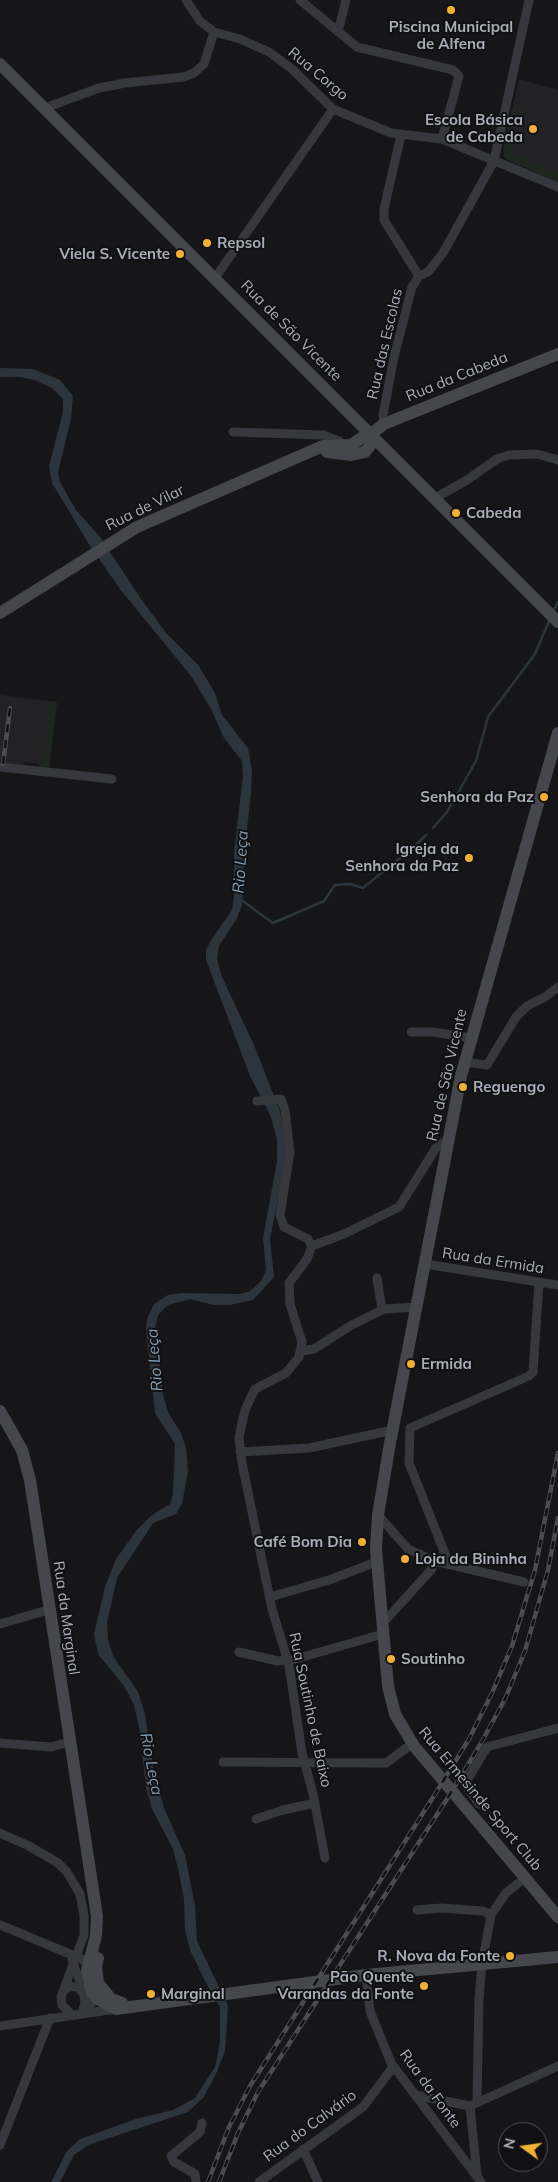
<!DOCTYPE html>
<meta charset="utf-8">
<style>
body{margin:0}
#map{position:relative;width:558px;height:2182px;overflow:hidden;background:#161618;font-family:Mulish,sans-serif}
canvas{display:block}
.north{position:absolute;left:498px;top:2122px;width:50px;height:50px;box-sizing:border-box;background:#111113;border:1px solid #4d4f55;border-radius:50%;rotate:284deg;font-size:14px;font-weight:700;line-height:20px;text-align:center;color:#a8adb8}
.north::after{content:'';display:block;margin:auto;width:18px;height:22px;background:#f2b134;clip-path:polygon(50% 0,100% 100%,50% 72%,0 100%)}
</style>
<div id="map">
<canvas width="558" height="2182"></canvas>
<div class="north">N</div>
</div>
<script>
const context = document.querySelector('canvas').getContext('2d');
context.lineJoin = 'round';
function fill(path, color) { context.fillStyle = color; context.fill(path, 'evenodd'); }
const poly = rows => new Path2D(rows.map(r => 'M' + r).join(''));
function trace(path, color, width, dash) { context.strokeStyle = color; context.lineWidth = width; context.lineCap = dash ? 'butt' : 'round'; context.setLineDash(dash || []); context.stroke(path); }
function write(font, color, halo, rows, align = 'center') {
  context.font = font + ' Mulish,sans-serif'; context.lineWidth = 4; context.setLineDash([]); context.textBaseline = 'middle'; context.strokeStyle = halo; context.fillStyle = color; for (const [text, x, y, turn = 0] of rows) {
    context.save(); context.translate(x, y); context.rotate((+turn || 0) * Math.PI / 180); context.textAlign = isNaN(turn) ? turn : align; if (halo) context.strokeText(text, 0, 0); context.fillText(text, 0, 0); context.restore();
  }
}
fill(poly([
 [519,79,558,90,558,182,509,161,504,156,503,150],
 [0,695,57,702,49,769,40,768,38,764,25,762,22,766,0,763]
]), '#222225');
fill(poly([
 [512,108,518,109,512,144,513,153,558,174,558,182,506,159,503,150],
 [50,701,57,702,49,769,40,768,38,764,44,759]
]), '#1e261f');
fill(poly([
 [0,368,33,369,60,380,73,396,71,419,58,472,60,482,76,510,100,537,141,599,166,633,199,666,215,693,222,715,248,748,252,771,251,794,245,846,242,905,237,918,219,946,217,959,222,977,254,1045,280,1111,287,1154,270,1239,274,1277,253,1300,230,1305,213,1305,191,1299,168,1305,158,1315,155,1329,164,1399,169,1414,181,1433,186,1448,188,1471,182,1504,176,1514,153,1523,117,1578,107,1623,108,1640,113,1656,138,1692,145,1714,153,1767,164,1808,185,1855,195,1906,197,1941,228,2006,225,2051,216,2074,203,2098,188,2112,88,2145,74,2155,60,2182,51,2182,67,2151,80,2139,136,2119,173,2110,195,2098,215,2067,220,2043,220,2007,207,1985,190,1950,185,1930,184,1899,179,1873,173,1849,152,1809,146,1787,139,1727,134,1705,124,1686,98,1654,94,1634,105,1587,116,1559,136,1531,152,1515,170,1504,173,1495,175,1444,155,1413,146,1329,147,1319,154,1304,168,1295,182,1293,241,1294,250,1291,261,1281,266,1270,263,1238,277,1161,277,1140,271,1117,250,1076,206,960,206,950,211,940,232,910,234,895,234,853,243,776,242,761,224,738,211,709,191,676,120,589,90,546,52,483,49,466,63,412,63,399,52,388,34,380,20,377,0,377]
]), '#2c353c');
trace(poly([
 [553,612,558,602],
 [433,828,447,812,476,761,488,717,535,654,550,619],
 [416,845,426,835],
 [240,899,273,923,324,901,335,885,350,884,363,888,410,850]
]), '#2c353c', 2.5);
trace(poly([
 [186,0,200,21,214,32,240,39,269,52,292,69,333,109,391,133,442,139,558,187],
 [300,0,357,47,453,70,459,76,442,139],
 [338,32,346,0],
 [45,108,99,88,125,83,184,77,194,73,204,64,214,32],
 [401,135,384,209,384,220,419,276],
 [215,278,333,109],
 [384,424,383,415,394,357,412,287,419,276,428,272,443,253,494,161,529,0],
 [233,432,323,435,339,441,342,445],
 [435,498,467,480,497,459,509,455,537,454,558,460],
 [0,767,112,779],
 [411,1032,433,1032,471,1038],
 [465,1062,487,1065,516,1017,527,1006,545,997,558,987],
 [257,1101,281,1099,285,1110,290,1152,280,1215,284,1227,308,1239,312,1246],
 [312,1246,307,1259,289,1283,290,1304,302,1342,299,1357,286,1373,255,1389,245,1410,239,1437,242,1463,272,1609,289,1665,302,1753,313,1794,325,1858],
 [312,1246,344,1234,399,1207,436,1148,448,1139],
 [425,1264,558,1285],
 [377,1278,382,1309],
 [302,1351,314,1349,350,1326,384,1309,417,1307],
 [410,1428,529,1376,533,1372,539,1282],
 [410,1428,409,1463,449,1564],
 [240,1452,309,1448,393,1430],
 [378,1515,408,1549,435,1561,524,1582],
 [270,1597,329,1580,376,1562],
 [0,1624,48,1610],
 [382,1624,431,1570,435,1561],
 [239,1652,278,1661,292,1660,383,1634],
 [0,1743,51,1747,69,1742],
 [223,1762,386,1763,412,1744],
 [479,1804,465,1784,487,1747,558,1728],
 [256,1819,283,1810,315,1803],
 [0,1833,29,1846,58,1863,67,1872,80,1894,84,1915,84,1935,62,1994],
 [417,1910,442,1908,483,1911,491,1915],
 [0,1925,82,1959,91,1969],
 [72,1960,83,1990],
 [366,1975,370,2011,391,2063,481,2182],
 [85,2012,98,1994],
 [72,2015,62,2005,61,1997,64,1990,71,1986,79,1988,84,1995,85,2003,82,2013],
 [0,2026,116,2009],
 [415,2095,470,2106],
 [477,2103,479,1999,482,1964,491,1915,506,1893,525,1878],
 [0,2145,50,2018],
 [303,2149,318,2182],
 [477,2175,470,2106,558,2066],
 [196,2182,195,2174,174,2162,171,2156,200,2132,202,2123],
 [259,2182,363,2107,393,2067]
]), '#37383d', 9);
trace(poly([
 [0,64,558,622],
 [371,434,384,424,558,354],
 [327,452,351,455,365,452,370,446,371,434],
 [0,613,137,527,323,446,351,445,363,437,371,434],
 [558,733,461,1076,390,1443,378,1515,376,1549,388,1686,395,1714,414,1746,558,1917],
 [0,1411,22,1450,30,1480,97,1916,96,1936,87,1970,92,1993,98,1999,116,2009,366,1975,558,1957],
 [98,1958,96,1967,98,1983,111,1999,122,2003]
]), '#45474d', 12);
const rail = poly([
 [3,764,10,708],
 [208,2182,229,2127,250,2086,437,1791,469,1739,492,1693,512,1646,535,1570,558,1453],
 [219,2182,238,2133,258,2092,447,1799,480,1745,505,1699,525,1651,548,1570,558,1518]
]);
trace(rail, '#4a4c52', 4.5);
trace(rail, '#111113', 2.5, [8]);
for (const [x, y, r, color] of [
 [451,10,5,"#f2b134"],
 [533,129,5,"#f2b134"],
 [207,243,5,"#f2b134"],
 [180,254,5,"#f2b134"],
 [456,513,5,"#f2b134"],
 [544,797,5,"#f2b134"],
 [469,858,5,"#f2b134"],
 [463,1087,5,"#f2b134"],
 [411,1364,5,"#f2b134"],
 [362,1542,5,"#f2b134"],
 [405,1559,5,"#f2b134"],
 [391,1659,5,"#f2b134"],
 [510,1956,5,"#f2b134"],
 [424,1986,5,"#f2b134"],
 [151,1994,5,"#f2b134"]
]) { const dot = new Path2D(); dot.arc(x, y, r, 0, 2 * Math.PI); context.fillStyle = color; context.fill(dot); trace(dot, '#111113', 2); }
write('bold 15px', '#a8adb8', '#111113', [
 ["Piscina Municipal",451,27,"center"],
 ["de Alfena",451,44,"center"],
 ["Escola Básica",523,120],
 ["de Cabeda",523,137],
 ["Repsol",217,243,"left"],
 ["Viela S. Vicente",170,254],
 ["Cabeda",466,513,"left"],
 ["Senhora da Paz",534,797],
 ["Igreja da",459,849],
 ["Senhora da Paz",459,866],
 ["Reguengo",473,1087,"left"],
 ["Ermida",421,1364,"left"],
 ["Café Bom Dia",352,1542],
 ["Loja da Bininha",415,1559,"left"],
 ["Soutinho",401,1659,"left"],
 ["R. Nova da Fonte",500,1956],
 ["Pão Quente",414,1977],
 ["Varandas da Fonte",414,1994],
 ["Marginal",161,1994,"left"]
], 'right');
write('15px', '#a8adb8', '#111113', [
 ["Rua Corgo",318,74,40],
 ["Rua de São Vicente",291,331,45],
 ["Rua das Escolas",385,344,-77],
 ["Rua da Cabeda",457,377,-22],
 ["Rua de Vilar",145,508,-26],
 ["Rua de São Vicente",447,1075,-77],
 ["Rua da Ermida",493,1261,9],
 ["Rua da Marginal",66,1618,82],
 ["Rua Soutinho de Baixo",310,1710,78],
 ["Rua Ermesinde Sport Club",480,1799,50],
 ["Rua da Fonte",430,2089,54],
 ["Rua do Calvário",310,2126,-36]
]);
write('italic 16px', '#7f9bb3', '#111113', [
 ["Rio Leça",241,862,-86],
 ["Rio Leça",155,1360,-95],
 ["Rio Leça",151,1764,79]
]);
</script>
